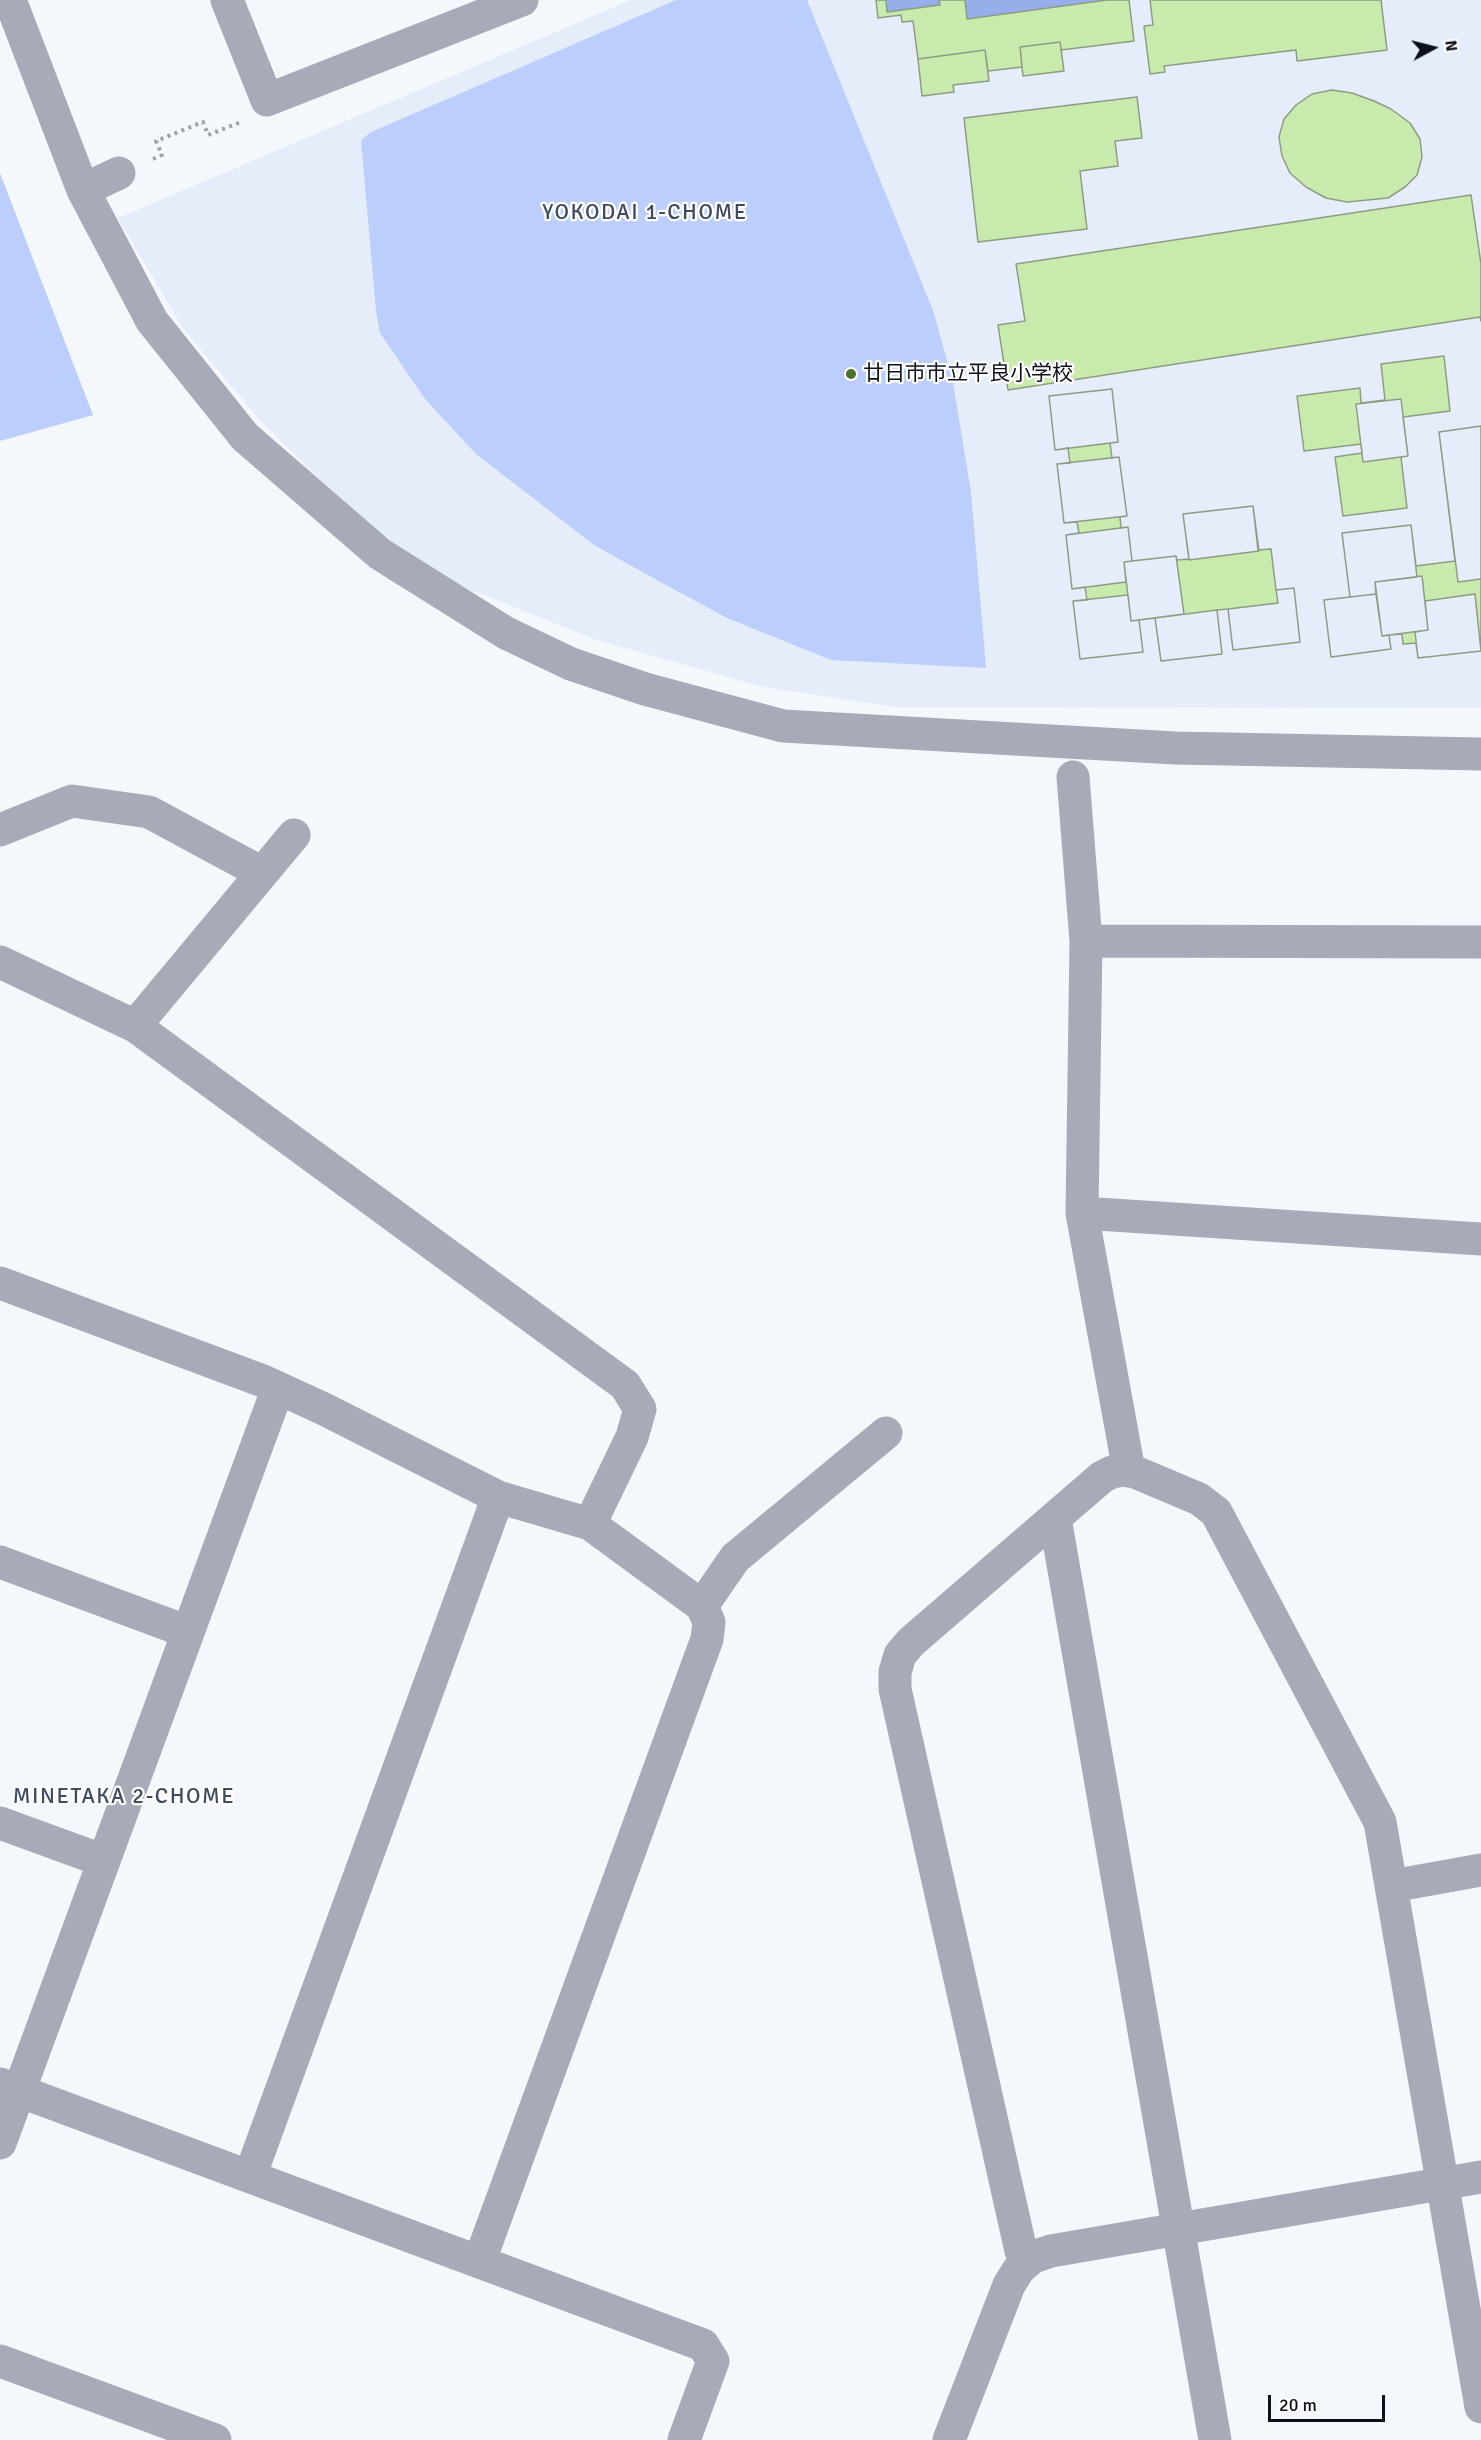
<!DOCTYPE html>
<meta charset="utf-8">
<style>
body{margin:0}
#map{position:relative;width:1481px;height:2440px;overflow:hidden;background:#f4f7fc;font-family:Signika,sans-serif}
canvas{display:block}
.north{position:absolute;left:1403px;top:18px;width:60px;height:60px;-webkit-text-stroke:4px #fff;paint-order:stroke;rotate:83deg;font-size:16px;font-weight:700;line-height:24px;text-align:center;color:#0c1019}
.north::after{content:'';display:block;margin:auto;width:21px;height:27px;background:#0c1019;clip-path:polygon(50% 0,100% 100%,50% 72%,0 100%)}
.scale{position:absolute;left:1268px;top:2395px;width:117px;height:27px;box-sizing:border-box;border:3px solid #0c1019;border-top:0;padding-left:8px;font-size:18px;line-height:21px;white-space:nowrap;color:#0c1019;-webkit-text-stroke:4px #fff;paint-order:stroke}
</style>
<div id="map">
<canvas width="1481" height="2440"></canvas>
<div class="north">N</div>
<div class="scale">20 m</div>
</div>
<script>
const context = document.querySelector('canvas').getContext('2d');
context.lineJoin = 'round';
function fill(path, color) { context.fillStyle = color; context.fill(path, 'evenodd'); }
const poly = rows => new Path2D(rows.map(r => 'M' + r).join(''));
function trace(path, color, width, dash) { context.strokeStyle = color; context.lineWidth = width; context.lineCap = dash ? 'butt' : 'round'; context.setLineDash(dash || []); context.stroke(path); }
function write(font, color, halo, rows, align = 'center') {
  context.font = font + ' Signika,"Noto Sans JP",sans-serif'; context.lineWidth = 4.5; context.setLineDash([]); context.textBaseline = 'middle'; context.strokeStyle = halo; context.fillStyle = color; for (const [text, x, y, turn = 0] of rows) {
    context.save(); context.translate(x, y); context.rotate((+turn || 0) * Math.PI / 180); context.textAlign = isNaN(turn) ? turn : align; if (halo) context.strokeText(text, 0, 0); context.fillText(text, 0, 0); context.restore();
  }
}
fill(poly([
 [631,0,1481,0,1481,708,895,707,763,687,597,640,456,584,390,543,312,472,259,419,183,328,118,218]
]), '#e5ecfa');
fill(poly([
 [676,0,807,0,934,313,953,383,971,492,986,668,831,660,727,618,664,584,594,545,476,454,425,399,380,333,376,311,361,140,371,132],
 [0,173,93,415,0,441]
]), '#bccffc');
fill(poly([
 [886,0,939,0,940,5,887,12],
 [965,0,1107,0,1107,2,967,19]
]), '#96afea');
const building = poly([
 [876,0,886,0,887,12,940,5,939,0,965,0,967,19,1107,0,1129,0,1134,41,1061,50,1060,42,1020,47,1022,67,988,71,985,50,918,59,913,21,902,22,901,15,878,18,876,0],
 [1150,0,1381,0,1387,50,1297,61,1296,50,1164,66,1165,72,1150,74,1144,26,1153,25,1150,0],
 [1060,42,1064,71,1023,76,1020,47,1060,42],
 [985,50,989,81,953,85,954,92,922,96,918,59,985,50],
 [1332,90,1352,93,1374,101,1391,109,1410,123,1420,139,1422,157,1417,175,1405,187,1388,198,1347,202,1326,198,1306,187,1290,173,1282,156,1279,137,1284,119,1296,105,1312,94,1332,90],
 [1137,97,1142,138,1115,141,1118,166,1080,171,1087,229,978,242,964,118,1137,97],
 [1471,195,1481,264,1481,321,1480,317,1008,390,998,325,1025,321,1016,264,1471,195],
 [1444,356,1450,411,1403,417,1408,456,1401,457,1407,508,1343,516,1335,457,1362,453,1361,444,1304,451,1297,396,1360,388,1361,403,1385,400,1381,364,1444,356],
 [1112,389,1118,442,1055,450,1049,396,1112,389],
 [1112,389,1118,442,1110,443,1112,458,1119,457,1127,516,1120,517,1121,528,1128,527,1132,561,1176,556,1177,560,1189,559,1183,514,1253,506,1258,550,1271,549,1276,590,1294,588,1300,642,1233,650,1228,609,1217,610,1222,654,1161,661,1155,618,1139,620,1143,652,1080,659,1073,601,1087,600,1085,587,1072,589,1066,535,1079,533,1077,522,1064,523,1057,464,1070,463,1068,448,1055,450,1049,396,1112,389],
 [1401,399,1408,456,1363,462,1356,404,1401,399],
 [1481,426,1481,579,1458,582,1439,432,1481,426],
 [1481,426,1481,651,1418,658,1416,643,1403,644,1402,634,1389,635,1391,649,1331,657,1324,600,1350,597,1342,533,1411,525,1416,566,1455,561,1439,432,1481,426],
 [1119,457,1127,516,1064,523,1057,464,1119,457],
 [1253,506,1259,551,1189,560,1183,514,1253,506],
 [1411,525,1417,577,1375,582,1376,594,1350,597,1342,533,1411,525],
 [1128,527,1132,561,1124,562,1126,582,1072,589,1066,535,1128,527],
 [1176,556,1184,614,1131,621,1124,562,1176,556],
 [1422,576,1428,630,1382,636,1375,582,1422,576],
 [1294,588,1300,642,1233,650,1228,609,1278,603,1276,590,1294,588],
 [1376,594,1382,636,1389,635,1391,649,1331,657,1324,600,1376,594],
 [1475,594,1481,651,1418,658,1415,632,1428,630,1425,601,1475,594],
 [1128,595,1131,621,1139,620,1143,652,1080,659,1073,601,1128,595],
 [1217,610,1222,654,1161,661,1155,618,1217,610]
]);
fill(building, '#c8ebad');
trace(building, '#8d9c82', 1.5);
trace(poly([
 [153,159,162,155,156,141,203,122,208,135,241,122]
]), '#9ea2a8', 4, [3, 4.5]);
trace(poly([
 [10,0,83,190,152,321,245,437,380,554,506,633,571,664,645,689,783,726,1175,748,1481,754],
 [227,0,267,100,522,0],
 [83,190,119,173],
 [1073,777,1086,941],
 [0,830,72,801,149,812,262,873],
 [0,962,135,1026,625,1385,640,1409,632,1437,590,1524],
 [135,1026,294,835],
 [1082,1213,1481,1239],
 [0,1283,263,1381,324,1409,498,1497,590,1524,702,1606,709,1622,707,1639,480,2260],
 [1129,1471,1082,1213,1086,941,1481,942],
 [1055,1518,1215,2440],
 [0,1562,188,1632],
 [702,1606,735,1558,886,1433],
 [0,1823,104,1861],
 [1392,1886,1481,1870],
 [0,2084,703,2345,713,2361,684,2440],
 [0,2143,278,1388],
 [250,2176,498,1497],
 [1026,2263,1021,2251,895,1689,895,1672,900,1655,911,1642,1102,1477,1112,1472,1124,1470,1135,1472,1199,1499,1216,1512,1380,1822,1481,2407],
 [0,2361,215,2440],
 [949,2440,1009,2285,1019,2269,1033,2257,1051,2251,1481,2177]
]), '#a6abb7', 33);
for (const [x, y, r, color] of [
 [851,374,6,"#4c7029"]
]) { const dot = new Path2D(); dot.arc(x, y, r, 0, 2 * Math.PI); context.fillStyle = color; context.fill(dot); trace(dot, '#fff', 2); }
write('21px', '#0c1019', '#fff', [
 ["廿日市市立平良小学校",863,374]
], 'left');
context.letterSpacing = '1.5px';
write('22px', '#404a61', '#fff', [
 ["YOKODAI 1-CHOME",645,213],
 ["MINETAKA 2-CHOME",124,1797]
]);
context.letterSpacing = '0px';
</script>
